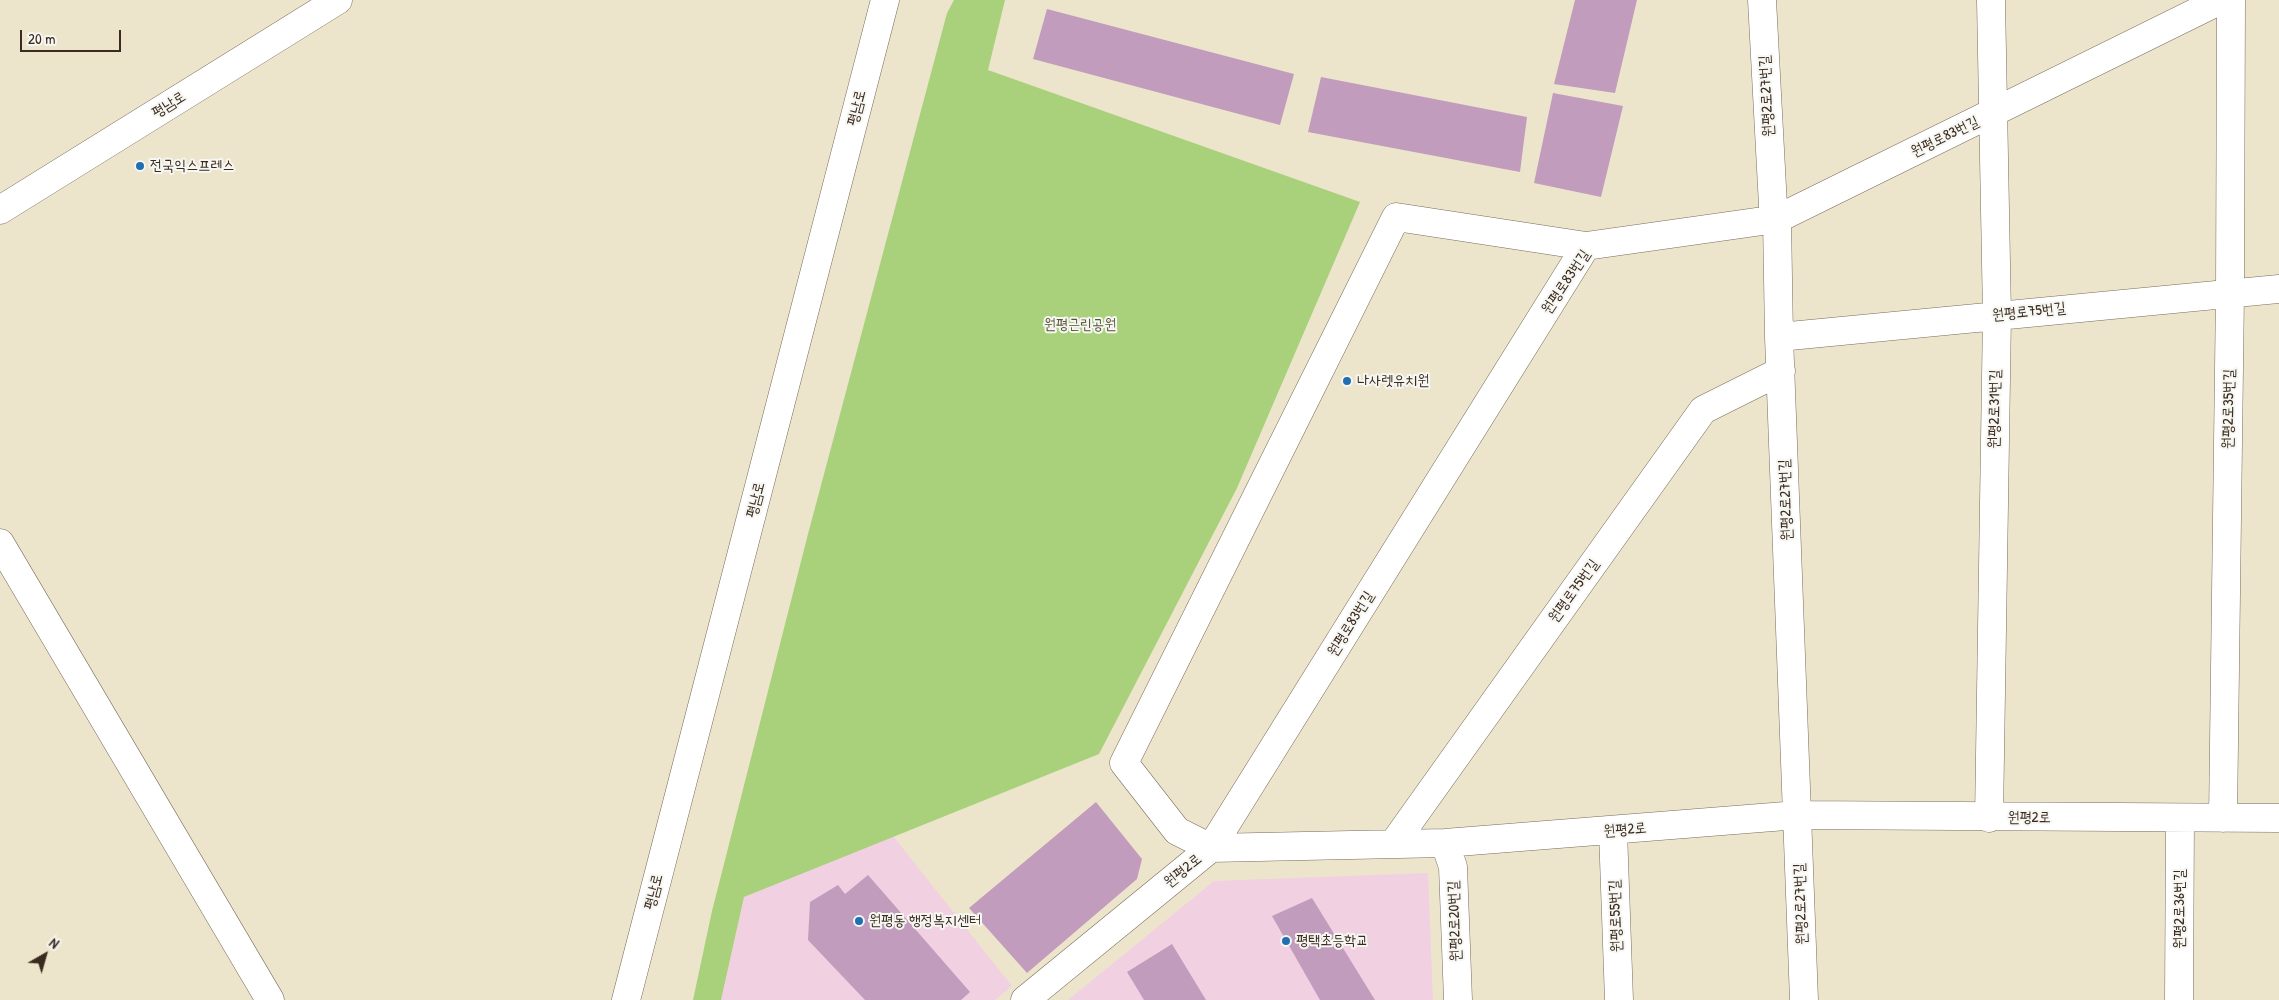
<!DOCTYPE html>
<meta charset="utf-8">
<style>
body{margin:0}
#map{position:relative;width:2279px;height:1000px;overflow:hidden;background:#ece5cb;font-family:"Patrick Hand",sans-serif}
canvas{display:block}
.north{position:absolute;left:20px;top:930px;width:50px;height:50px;-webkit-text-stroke:4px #f6f6f2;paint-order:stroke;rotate:38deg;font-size:14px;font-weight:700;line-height:20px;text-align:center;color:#3b2a1e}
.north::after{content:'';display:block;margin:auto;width:18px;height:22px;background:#3b2a1e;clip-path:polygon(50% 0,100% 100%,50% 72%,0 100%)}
.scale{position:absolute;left:20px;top:30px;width:101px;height:22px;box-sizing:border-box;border:2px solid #3b2a1e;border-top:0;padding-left:6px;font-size:15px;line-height:18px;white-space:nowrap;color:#3b2a1e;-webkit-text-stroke:4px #f6f6f2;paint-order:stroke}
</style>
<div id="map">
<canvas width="2279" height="1000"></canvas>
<div class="north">N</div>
<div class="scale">20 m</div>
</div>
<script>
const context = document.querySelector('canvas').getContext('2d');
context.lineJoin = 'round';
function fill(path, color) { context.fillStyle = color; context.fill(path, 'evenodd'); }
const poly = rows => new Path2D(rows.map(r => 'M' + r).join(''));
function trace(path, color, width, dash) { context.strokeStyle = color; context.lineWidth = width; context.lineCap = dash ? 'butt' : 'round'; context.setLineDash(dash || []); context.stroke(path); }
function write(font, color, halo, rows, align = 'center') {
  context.font = font + ' "Patrick Hand","Poor Story",sans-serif'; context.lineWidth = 4; context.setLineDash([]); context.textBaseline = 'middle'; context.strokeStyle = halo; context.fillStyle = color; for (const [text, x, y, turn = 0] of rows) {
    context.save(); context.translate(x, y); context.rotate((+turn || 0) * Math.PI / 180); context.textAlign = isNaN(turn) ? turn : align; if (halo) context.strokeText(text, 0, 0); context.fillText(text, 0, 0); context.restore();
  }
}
fill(poly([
 [893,836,1012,986,995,1000,721,1000,744,897],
 [1428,873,1433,1000,1068,1000,1214,881]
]), '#f1d0e2');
fill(poly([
 [954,0,1005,0,988,70,1360,202,1237,488,1099,754,744,897,721,1000,693,1000,712,911,808,534,947,13]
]), '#a9d07b');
fill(poly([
 [1575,0,1637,0,1615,93,1554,84],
 [1047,9,1294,74,1280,125,1033,59],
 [1321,77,1527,117,1520,172,1308,132],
 [1553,93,1623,106,1601,197,1534,183],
 [1096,802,1142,859,1137,879,1027,973,969,908],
 [868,875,970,992,961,1000,865,1000,808,940,810,902,838,885,845,894],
 [1312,898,1375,1000,1320,1000,1272,916],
 [1172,944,1206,1000,1144,1000,1127,972]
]), '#c29cbd');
const minor = poly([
 [1762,0,1773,206,1777,219,1779,337,1804,1000],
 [0,210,338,0],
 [1779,337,2279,289],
 [0,543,270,1000],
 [1989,818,1997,315,1991,0],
 [2223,818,2230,293,2231,0],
 [1613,831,1619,1000],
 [1394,843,1703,410,1781,371],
 [1445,843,1453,867,1458,1000],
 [1211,848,1586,246,1777,219,2221,0],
 [1211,848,1177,831,1124,763,1396,217,1586,246],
 [626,1000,885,0],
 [1025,1000,1211,848,1445,843,1798,815,2279,818],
 [2179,1000,2180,818]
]);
trace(minor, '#796b5b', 29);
trace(minor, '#fff', 28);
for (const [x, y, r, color] of [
 [140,166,5,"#1f6fb2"],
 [1347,381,5,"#1f6fb2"],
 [859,921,5,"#1f6fb2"],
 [1286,941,5,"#1f6fb2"]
]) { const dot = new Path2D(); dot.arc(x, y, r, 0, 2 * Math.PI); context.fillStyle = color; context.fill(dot); trace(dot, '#f6f6f2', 2); }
write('15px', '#3b2a1e', '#f6f6f2', [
 ["원평2로27번길",1767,96,-93],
 ["평남로",169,105,-32],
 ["평남로",857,108,-76],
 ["원평로83번길",1945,137,-26],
 ["원평로83번길",1566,282,-56],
 ["원평로75번길",2029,312,-6],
 ["원평2로31번길",1995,409,-89],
 ["원평2로35번길",2229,409,-89],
 ["평남로",756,500,-76],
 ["원평2로27번길",1786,500,-92],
 ["원평로75번길",1574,591,-54],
 ["원평로83번길",1351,624,-58],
 ["원평2로",2029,818],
 ["원평2로",1625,830,-5],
 ["원평2로",1183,871,-39],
 ["평남로",654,892,-76],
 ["원평2로27번길",1801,904,-92],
 ["원평2로36번길",2180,909,-90],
 ["원평로55번길",1616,916,-92],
 ["원평2로20번길",1455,921,-92]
]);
write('15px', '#3b2a1e', '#f6f6f2', [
 ["전국익스프레스",150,166],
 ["나사렛유치원",1357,381],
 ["원평동 행정복지센터",869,921],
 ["평택초등학교",1296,941]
], 'left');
write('15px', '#565435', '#f6f6f2', [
 ["원평근린공원",1080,325]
]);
</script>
